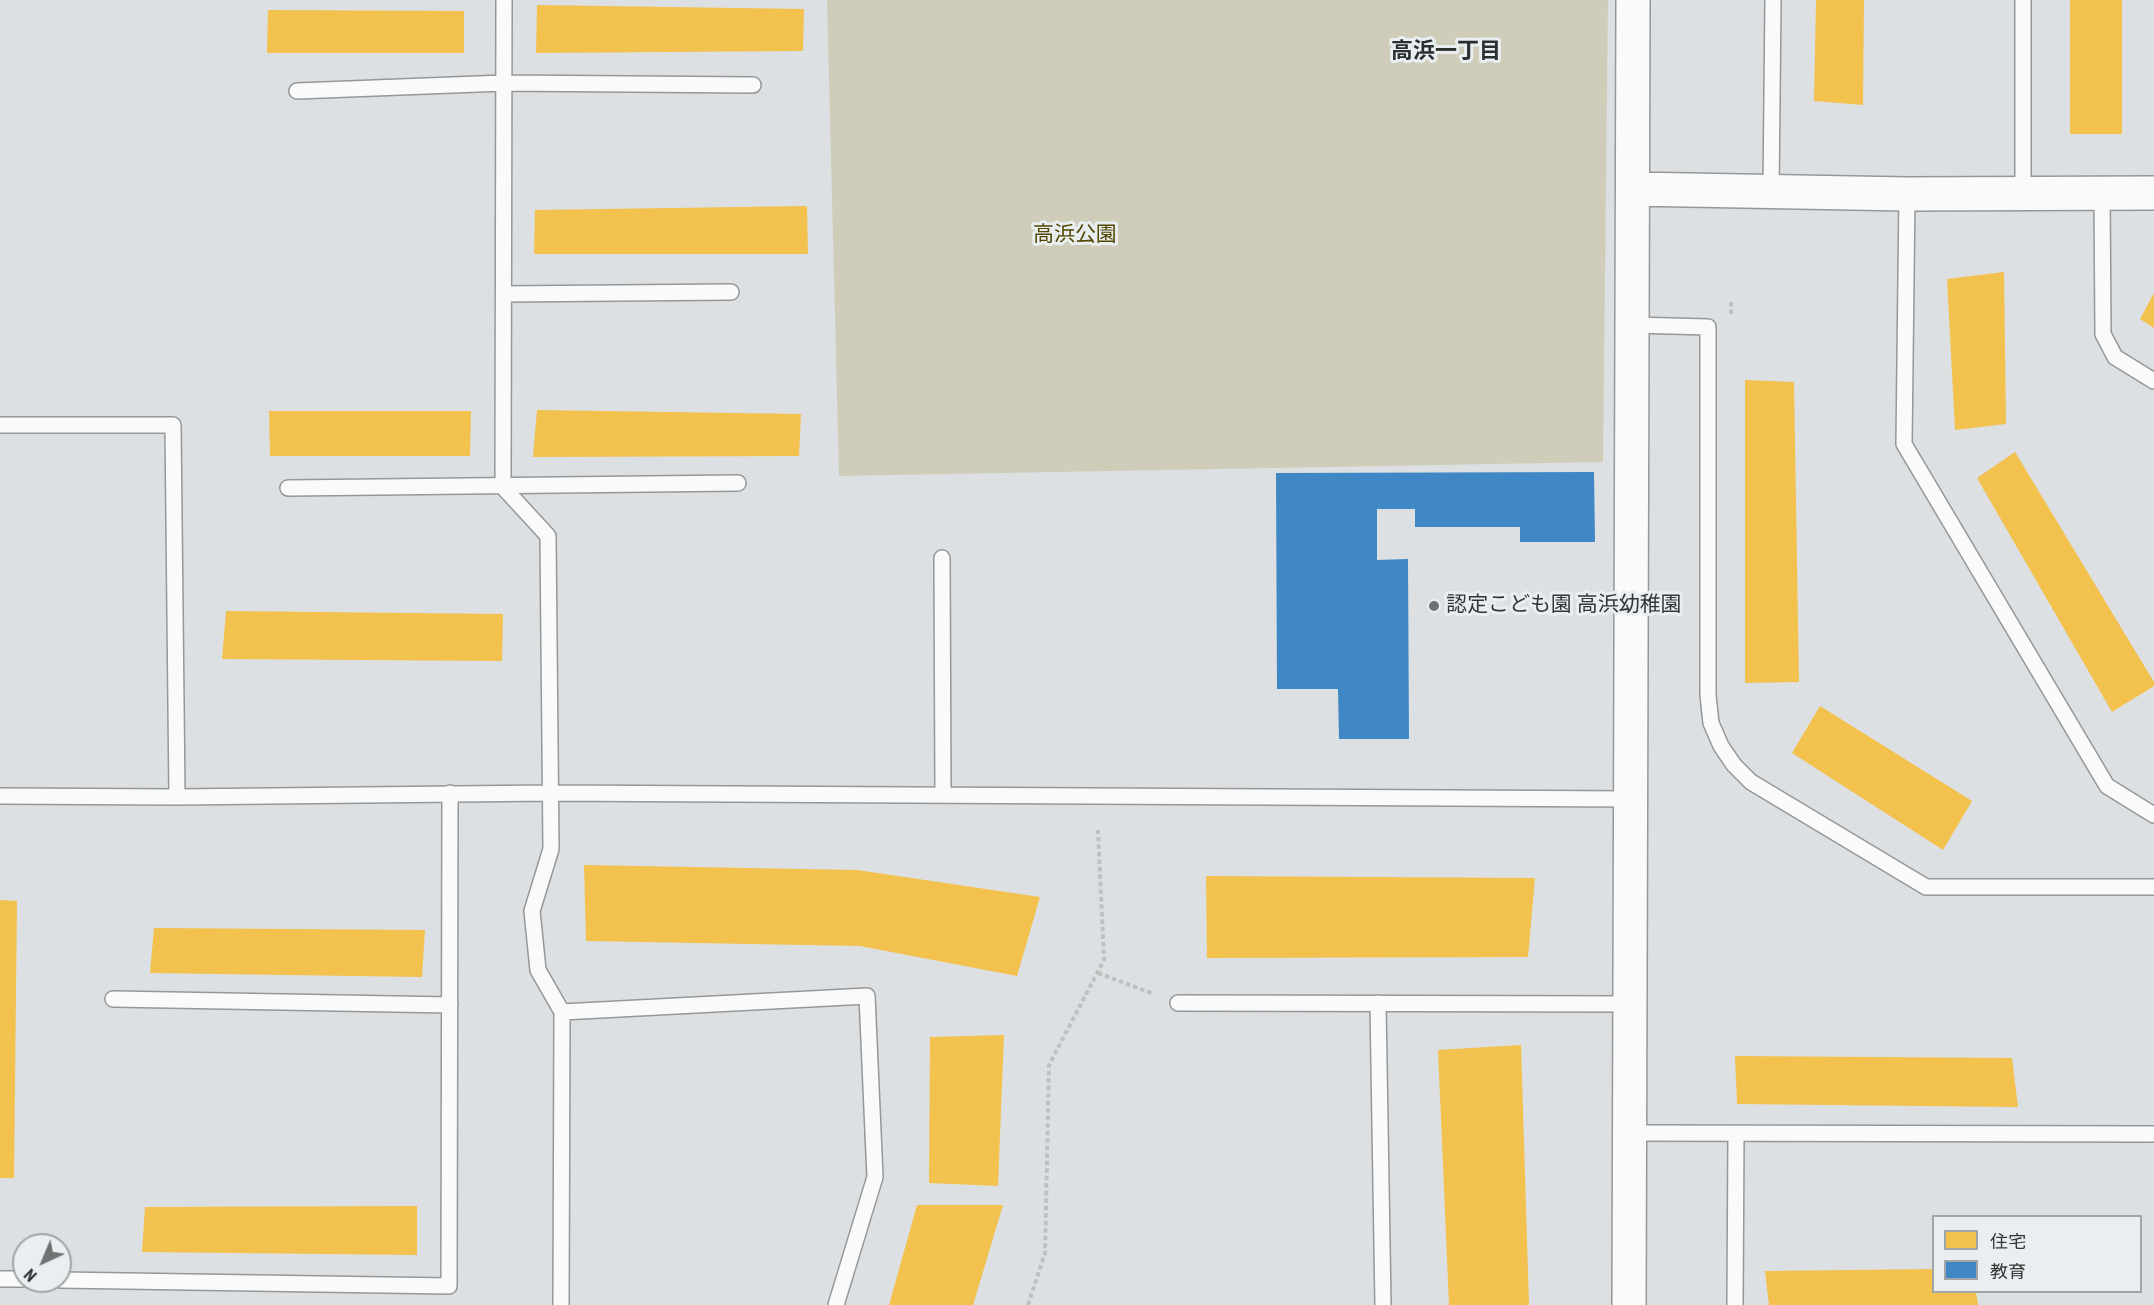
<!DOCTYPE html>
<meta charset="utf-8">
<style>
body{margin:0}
#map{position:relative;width:2154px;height:1305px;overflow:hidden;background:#dde0e2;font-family:"Roboto Condensed","Noto Sans JP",sans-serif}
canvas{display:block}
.legend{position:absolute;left:1932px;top:1215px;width:210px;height:78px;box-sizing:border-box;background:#e9eff0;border:2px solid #a0a5a6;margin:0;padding:8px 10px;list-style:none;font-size:18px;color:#333636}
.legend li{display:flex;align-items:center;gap:12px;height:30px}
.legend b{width:30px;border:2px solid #a0a5a6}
.north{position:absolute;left:12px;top:1233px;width:60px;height:60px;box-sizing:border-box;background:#e9eff0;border:2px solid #a0a5a6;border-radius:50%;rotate:224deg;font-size:16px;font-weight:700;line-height:24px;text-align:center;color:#333636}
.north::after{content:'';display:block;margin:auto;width:21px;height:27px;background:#6e7272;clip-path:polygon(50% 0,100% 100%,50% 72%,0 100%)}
</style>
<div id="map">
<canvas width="2154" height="1305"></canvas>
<ul class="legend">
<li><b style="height:16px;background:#f2c14e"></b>住宅</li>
<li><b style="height:16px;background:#3f88c5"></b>教育</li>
</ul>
<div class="north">N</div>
</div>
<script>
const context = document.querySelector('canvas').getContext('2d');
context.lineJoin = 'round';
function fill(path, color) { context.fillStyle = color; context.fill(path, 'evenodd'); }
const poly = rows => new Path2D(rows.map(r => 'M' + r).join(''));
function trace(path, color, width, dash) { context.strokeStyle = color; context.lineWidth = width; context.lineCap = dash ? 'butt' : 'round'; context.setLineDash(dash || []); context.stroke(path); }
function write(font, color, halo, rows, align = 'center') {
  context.font = font + ' "Roboto Condensed","Noto Sans JP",sans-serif'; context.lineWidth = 6; context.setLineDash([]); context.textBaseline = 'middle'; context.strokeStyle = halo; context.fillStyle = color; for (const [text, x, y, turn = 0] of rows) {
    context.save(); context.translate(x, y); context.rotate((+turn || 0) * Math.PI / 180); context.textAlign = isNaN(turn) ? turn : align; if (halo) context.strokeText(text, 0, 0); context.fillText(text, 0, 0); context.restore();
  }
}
fill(poly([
 [827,0,1608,0,1603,462,839,476]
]), '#cfcdba');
fill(poly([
 [1816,0,1864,0,1863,105,1814,101],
 [2070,0,2122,0,2122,134,2070,134],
 [537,5,804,9,803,51,536,53],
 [268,10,464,11,464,53,267,53],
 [807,206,808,254,534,254,535,210],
 [2004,272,2006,424,1955,430,1947,279],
 [2154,293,2154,328,2140,319],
 [1745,380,1794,382,1799,682,1745,683],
 [537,410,801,414,799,456,533,457],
 [269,411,471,411,470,456,270,456],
 [2015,452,2154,682,2154,686,2112,712,1977,478],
 [226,611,503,614,502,661,222,659],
 [1820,706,1972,801,1943,850,1792,753],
 [584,865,857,870,1040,897,1017,976,860,946,586,941],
 [1206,876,1535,878,1528,957,1207,958],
 [0,900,17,901,14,1178,0,1178],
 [154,928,425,930,422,977,150,973],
 [1004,1035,998,1186,929,1183,930,1037],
 [1521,1045,1529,1305,1449,1305,1438,1050],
 [1735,1056,2012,1058,2018,1107,1737,1104],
 [917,1205,1003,1205,973,1305,889,1305],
 [417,1206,417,1255,142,1252,145,1207],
 [1934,1269,1934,1292,1976,1292,1978,1305,1769,1305,1765,1271]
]), '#f2c14e');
fill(poly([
 [1594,472,1595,542,1520,542,1520,527,1415,527,1415,509,1377,509,1377,560,1408,559,1409,739,1339,739,1338,689,1277,689,1276,473]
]), '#3f88c5');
const lane = poly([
 [504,0,503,487,548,536,551,849,532,911,538,970,562,1012,561,1305],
 [297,91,504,83,753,85],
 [1771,192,1773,0],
 [1907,194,1904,444,2107,786,2154,815],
 [2023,194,2023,0],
 [2102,194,2103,334,2115,357,2154,381],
 [504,294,731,292],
 [1633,325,1708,327,1708,695,1711,723,1721,746,1734,765,1751,782,1926,887,2154,887],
 [0,425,173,425,177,797],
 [288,488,738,483],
 [942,558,943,795],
 [0,796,177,797,549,793,1629,799],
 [113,999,450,1005],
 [1178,1003,1630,1004],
 [1378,1003,1383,1305],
 [562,1012,867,996,875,1177,836,1305],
 [1630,1133,2154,1134],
 [0,1279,24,1279],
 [60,1280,449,1286,450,793],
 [1735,1305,1736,1134]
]);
const secondary = poly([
 [1633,189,1907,194,2154,193],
 [1629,1305,1633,0]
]);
trace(lane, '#959798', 18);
trace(secondary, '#959798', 36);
trace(poly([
 [1731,314,1731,299],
 [1098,973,1154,994],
 [1028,1305,1045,1253,1049,1065,1104,960,1098,830]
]), '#bfc0c0', 4, [4.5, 3]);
trace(lane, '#fafafb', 15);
trace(secondary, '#fafafb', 33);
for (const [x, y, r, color] of [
 [1434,606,6,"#6e7272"]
]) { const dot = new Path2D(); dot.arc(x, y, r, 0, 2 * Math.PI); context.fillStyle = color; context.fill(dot); trace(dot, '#e9eff0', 2); }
write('21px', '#524602', '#e9eff0', [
 ["高浜公園",1075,236]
]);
write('21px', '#333636', '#e9eff0', [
 ["認定こども園 高浜幼稚園",1446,606]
], 'left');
write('bold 22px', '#2b2f30', '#e9eff0', [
 ["高浜一丁目",1446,52]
]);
</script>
